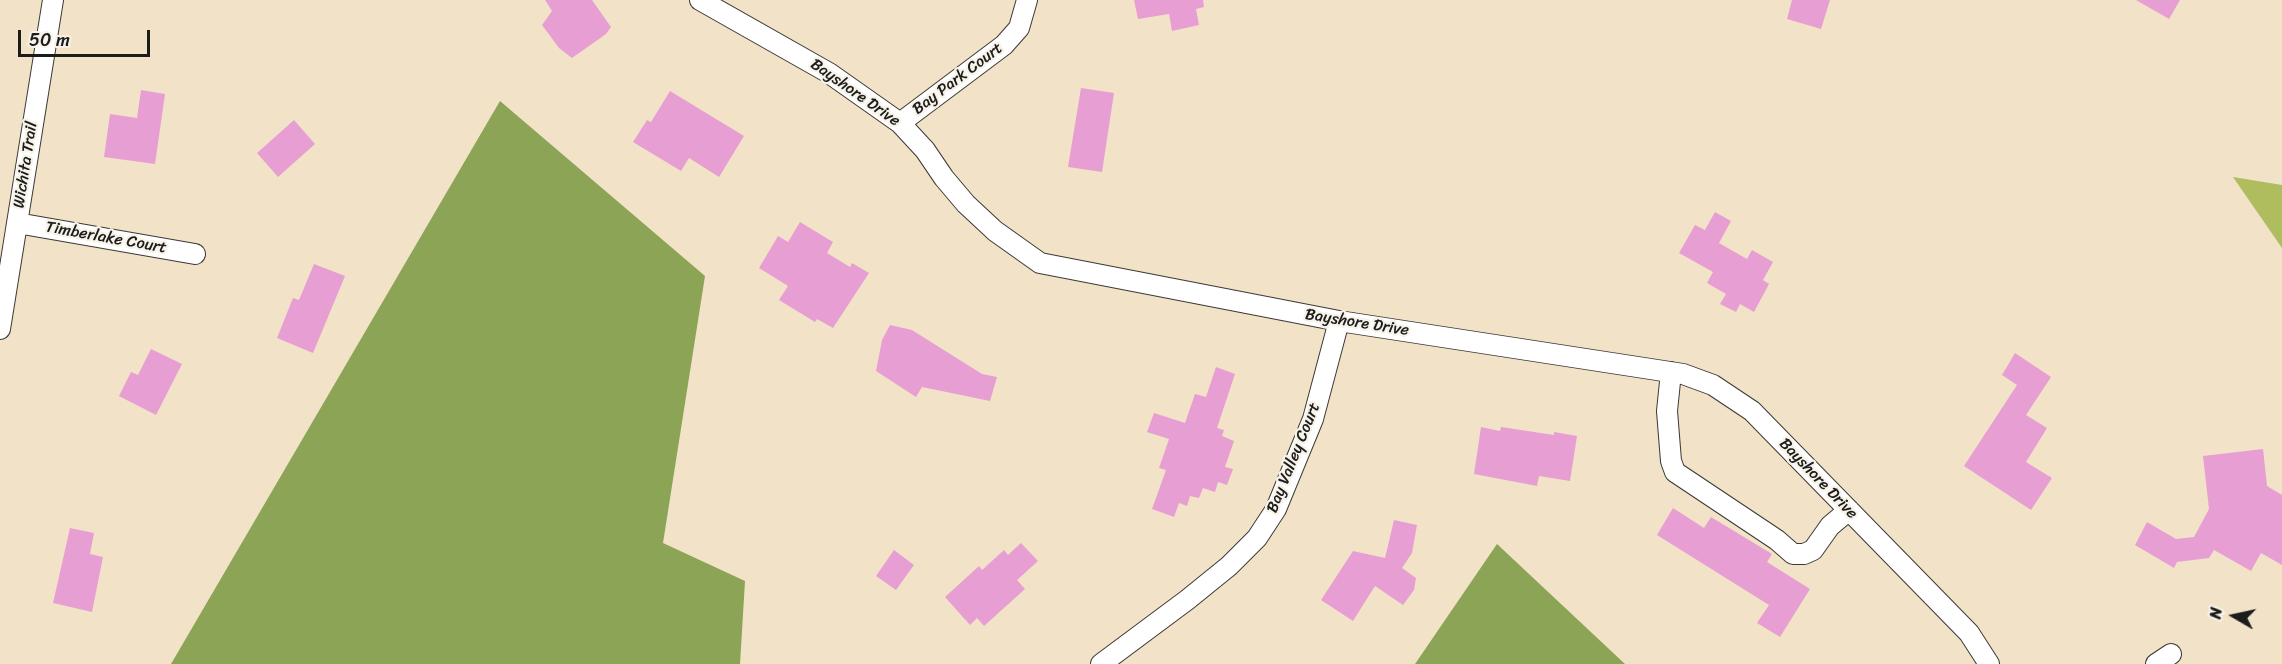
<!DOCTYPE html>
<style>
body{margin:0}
#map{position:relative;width:2282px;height:664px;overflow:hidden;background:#f2e2c7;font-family:Sriracha,sans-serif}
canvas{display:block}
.north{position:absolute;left:2204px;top:586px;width:60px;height:60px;-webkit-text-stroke:4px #f7f3e8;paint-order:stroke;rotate:279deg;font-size:16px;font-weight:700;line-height:24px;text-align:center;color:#1c1c1c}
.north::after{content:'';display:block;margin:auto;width:21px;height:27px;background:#1c1c1c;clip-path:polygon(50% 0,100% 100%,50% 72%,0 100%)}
.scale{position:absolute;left:18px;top:30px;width:132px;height:27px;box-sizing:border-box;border:3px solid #1c1c1c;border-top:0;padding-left:8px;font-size:18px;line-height:21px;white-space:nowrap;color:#1c1c1c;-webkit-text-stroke:4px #f7f3e8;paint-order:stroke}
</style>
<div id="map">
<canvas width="2282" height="664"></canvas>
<div class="north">N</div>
<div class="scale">50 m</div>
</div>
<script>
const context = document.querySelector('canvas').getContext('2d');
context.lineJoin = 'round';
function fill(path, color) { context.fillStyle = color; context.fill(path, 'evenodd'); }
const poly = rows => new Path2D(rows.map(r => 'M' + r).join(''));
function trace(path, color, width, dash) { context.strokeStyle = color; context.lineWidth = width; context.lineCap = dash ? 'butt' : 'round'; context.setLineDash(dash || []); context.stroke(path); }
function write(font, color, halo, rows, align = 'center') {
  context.font = font + ' Sriracha,sans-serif'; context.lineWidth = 4.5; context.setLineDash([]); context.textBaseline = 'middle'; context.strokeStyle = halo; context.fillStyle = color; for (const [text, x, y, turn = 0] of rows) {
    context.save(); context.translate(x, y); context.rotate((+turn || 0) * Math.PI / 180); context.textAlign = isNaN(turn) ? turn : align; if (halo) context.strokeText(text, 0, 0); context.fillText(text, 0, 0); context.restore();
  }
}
fill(poly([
 [2233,177,2282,185,2282,248]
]), '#afbd5f');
fill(poly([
 [500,101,705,276,663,543,745,581,740,664,171,664],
 [1497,544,1625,664,1415,664]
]), '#8ba456');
fill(poly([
 [545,0,592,0,611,27,606,34,572,58,559,48,542,25,552,11],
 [1134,0,1203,0,1204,7,1196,9,1199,25,1172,31,1169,14,1138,19],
 [1792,0,1830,0,1821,29,1787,19],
 [2136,0,2180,0,2169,19],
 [1081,88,1114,93,1102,172,1068,167],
 [141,90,165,94,155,164,104,157,110,114,137,118],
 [670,91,744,136,719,177,689,158,681,171,633,142,647,120,651,122],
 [294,120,315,144,278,177,257,153],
 [1715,212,1731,221,1719,243,1747,259,1752,250,1773,262,1763,280,1769,284,1754,312,1740,304,1736,312,1720,304,1726,294,1707,283,1713,272,1679,253,1695,225,1705,230],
 [800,222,833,242,827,253,850,267,852,263,869,273,833,328,817,319,815,322,779,300,788,286,759,268,778,236,788,242],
 [314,264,345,276,313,353,277,338,293,298,299,300],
 [890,325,912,330,982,374,997,377,990,401,922,387,916,397,876,371,882,340],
 [151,349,182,364,156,415,119,396,131,372,138,375],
 [2015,353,2051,377,2026,415,2047,428,2026,462,2052,478,2031,510,1964,466,2017,385,2002,375],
 [1216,367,1235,374,1217,428,1224,430,1222,436,1234,441,1225,467,1233,469,1227,485,1218,482,1215,492,1203,488,1199,498,1190,496,1187,506,1179,503,1174,517,1152,509,1166,470,1159,468,1169,439,1147,432,1154,413,1185,423,1195,394,1206,397],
 [1481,427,1500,431,1501,427,1554,435,1554,432,1577,436,1570,481,1539,476,1537,486,1474,474],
 [2263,449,2267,486,2282,495,2282,565,2261,553,2251,571,2214,550,2209,558,2177,562,2174,568,2135,545,2147,522,2176,539,2194,537,2209,509,2203,456],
 [1673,508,1704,528,1711,517,1772,554,1767,562,1810,589,1780,637,1757,623,1769,605,1657,535],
 [1394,520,1417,525,1412,553,1402,568,1416,578,1414,590,1403,605,1375,586,1353,621,1321,600,1353,551,1385,558],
 [70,528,94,533,90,554,103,557,92,612,53,603],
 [1021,543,1038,561,1017,580,1025,589,984,626,977,618,970,625,945,597,979,566,982,570,1004,550,1008,555],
 [894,550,914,565,896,590,876,576]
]), '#e79fd3');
const minor = poly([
 [700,0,829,73,900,123,925,150,944,178,966,204,995,231,1040,263,1339,321,1683,374,1713,385,1752,411,1969,633,1989,664],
 [900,123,1004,45,1019,28,1027,0],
 [17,223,195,254],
 [0,329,53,0],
 [1671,372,1667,411,1671,461,1675,472,1777,540,1793,554,1804,554,1813,550,1830,526,1849,510],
 [1101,664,1187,600,1229,566,1257,538,1276,509,1313,419,1339,321],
 [2156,664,2171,654]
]);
trace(minor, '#3c3a36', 22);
trace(minor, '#fff', 20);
write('16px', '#1c1c1c', '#f7f3e8', [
 ["Bay Park Court",958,79,-37],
 ["Bayshore Drive",855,93,35],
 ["Wichita Trail",26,165,-81],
 ["Timberlake Court",106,238,10],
 ["Bayshore Drive",1357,323,9],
 ["Bay Valley Court",1294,458,-68],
 ["Bayshore Drive",1818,479,46]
]);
</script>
